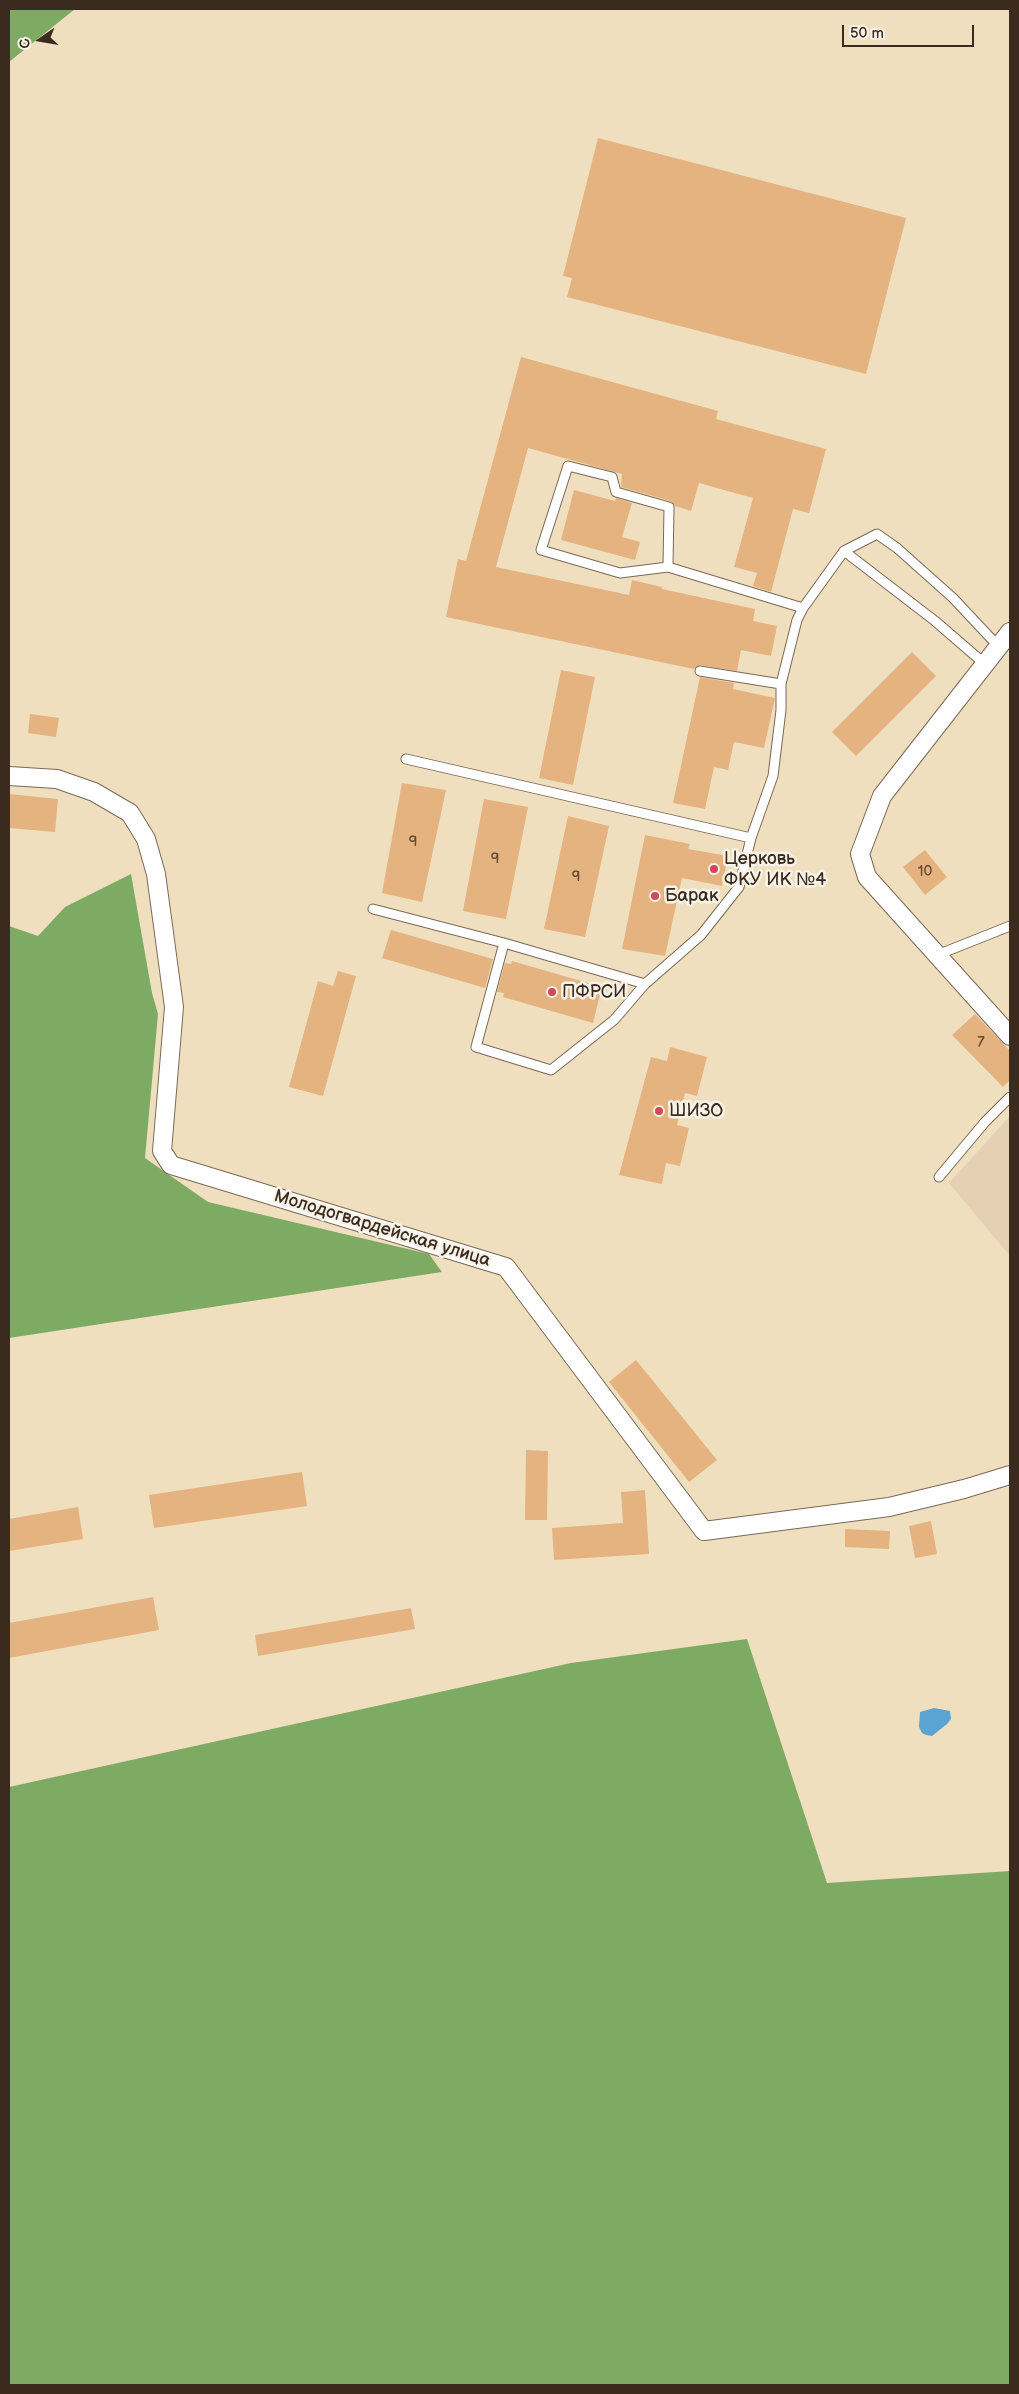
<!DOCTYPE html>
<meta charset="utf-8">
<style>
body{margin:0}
#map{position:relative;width:1019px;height:2394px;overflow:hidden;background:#f0dfbf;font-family:"Balsamiq Sans",sans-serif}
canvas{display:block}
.frame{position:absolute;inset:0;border:10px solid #3b2a1e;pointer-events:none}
.north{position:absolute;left:15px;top:15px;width:50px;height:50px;-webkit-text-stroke:4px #f7f3e8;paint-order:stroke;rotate:257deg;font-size:14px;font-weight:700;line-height:20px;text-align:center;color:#3b2a1e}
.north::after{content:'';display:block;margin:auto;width:18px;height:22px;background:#3b2a1e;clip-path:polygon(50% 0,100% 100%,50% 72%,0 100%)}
.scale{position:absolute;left:842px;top:25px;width:132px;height:22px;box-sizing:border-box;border:2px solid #3b2a1e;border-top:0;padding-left:6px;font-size:15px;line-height:18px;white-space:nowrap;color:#3b2a1e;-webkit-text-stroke:4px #f7f3e8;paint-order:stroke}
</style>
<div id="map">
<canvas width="1019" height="2394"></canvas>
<div class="frame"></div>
<div class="north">С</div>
<div class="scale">50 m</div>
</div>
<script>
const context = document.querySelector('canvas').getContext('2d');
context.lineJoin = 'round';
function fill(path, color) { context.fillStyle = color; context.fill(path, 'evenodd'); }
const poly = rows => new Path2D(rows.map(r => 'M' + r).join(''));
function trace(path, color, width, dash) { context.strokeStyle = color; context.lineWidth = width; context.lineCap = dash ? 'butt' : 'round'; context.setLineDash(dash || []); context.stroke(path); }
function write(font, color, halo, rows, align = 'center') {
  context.font = font + ' "Balsamiq Sans",sans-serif'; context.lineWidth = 5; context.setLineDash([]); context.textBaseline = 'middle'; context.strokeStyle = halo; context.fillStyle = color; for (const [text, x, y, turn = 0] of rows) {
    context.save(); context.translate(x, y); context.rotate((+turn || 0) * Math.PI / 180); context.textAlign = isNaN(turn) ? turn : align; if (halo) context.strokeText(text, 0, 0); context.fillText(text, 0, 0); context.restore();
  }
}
fill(poly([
 [1010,1116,1010,1256,949,1183]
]), '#e5d0b4');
fill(poly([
 [9,9,75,9,9,62],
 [131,874,152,993,158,1014,145,1158,208,1202,429,1254,442,1272,9,1338,9,926,38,936,65,907],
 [747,1639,827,1883,1010,1871,1010,2385,9,2385,9,1787,571,1663]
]), '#7eab64');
fill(poly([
 [934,1708,950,1711,951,1719,947,1724,932,1736,926,1735,922,1733,919,1727,920,1712]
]), '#5ba4d2');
fill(poly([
 [598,138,906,218,866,374,567,297,572,278,563,276],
 [521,357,718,411,716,419,826,449,809,513,793,509,771,592,753,586,757,573,734,567,753,498,699,483,691,511,675,506,671,501,621,487,622,474,528,448,496,567,629,595,632,580,662,587,662,589,755,609,753,621,777,626,771,656,741,650,737,671,700,665,694,669,446,617,458,559,466,561],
 [574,490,615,501,616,498,632,503,622,537,640,542,635,560,561,540],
 [912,652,936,676,856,756,832,732],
 [561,670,595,677,573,785,539,778],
 [700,677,734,683,733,689,775,698,764,748,734,742,728,770,714,767,705,809,673,803],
 [30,714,59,718,56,737,28,733],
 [402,783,446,790,422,902,382,893],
 [9,794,58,799,55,832,9,828],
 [484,799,528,807,506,919,463,911],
 [568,816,609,826,585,937,544,929],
 [645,835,690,844,688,849,728,856,722,886,682,878,665,956,622,949],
 [925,850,947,877,925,895,903,867],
 [391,930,493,959,485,988,382,958],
 [512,961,602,987,593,1023,503,997,504,993,497,992,505,963,511,964],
 [338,971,356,976,323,1096,289,1087,318,981,333,986],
 [975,1014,1010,1051,1010,1080,1003,1087,952,1035],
 [670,1047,707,1057,697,1096,685,1093,677,1125,689,1128,680,1166,666,1163,662,1184,619,1175,651,1057,667,1061],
 [636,1360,717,1460,689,1482,609,1382],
 [526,1450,548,1451,547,1520,525,1520],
 [302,1472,307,1506,154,1528,149,1495],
 [645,1490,649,1554,554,1560,552,1528,623,1523,621,1492],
 [78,1507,83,1539,9,1551,9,1519],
 [931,1521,937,1554,915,1558,909,1526],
 [845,1529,890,1531,889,1549,845,1547],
 [153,1597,159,1630,9,1658,9,1623],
 [411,1608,415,1629,258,1656,255,1635]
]), '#e4b37f');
const lane = poly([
 [844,551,877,534,897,548,953,598,999,647],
 [668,567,669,507,616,492,612,477,568,466,541,550,620,573,668,567,803,608],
 [700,671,781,684],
 [406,759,751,838],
 [373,909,504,943,645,984],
 [504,943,476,1047,551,1070,614,1020,645,984,701,935,739,887,751,838,773,776,781,710,781,684,797,620,803,608,844,551,935,621,986,665],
 [937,955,1010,926],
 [939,1177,985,1122,1010,1097]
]);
const street = poly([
 [1010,632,882,796,860,854,867,877,1010,1036],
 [9,776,57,779,94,792,130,813,146,839,156,874,174,1007,162,1151,171,1165,506,1267,704,1531,889,1507,964,1489,1010,1475]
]);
trace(lane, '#7a6956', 11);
trace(street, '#7a6956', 20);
trace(lane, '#fff', 9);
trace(street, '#fff', 18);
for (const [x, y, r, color] of [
 [714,869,5,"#d1495b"],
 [655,896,5,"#d1495b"],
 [552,992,5,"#d1495b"],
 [659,1111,5,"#d1495b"]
]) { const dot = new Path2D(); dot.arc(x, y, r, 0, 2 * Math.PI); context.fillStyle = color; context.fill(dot); trace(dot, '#f7f3e8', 2); }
write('15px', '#654c36', null, [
 ["9",413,842],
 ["9",495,859],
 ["10",925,872],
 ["9",576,877],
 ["7",981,1043]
]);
write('18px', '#3b2a1e', '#f7f3e8', [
 ["Церковь",724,859],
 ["ФКУ ИК №4",724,880],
 ["Барак",665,896],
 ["ПФРСИ",562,992],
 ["ШИЗО",669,1111]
], 'left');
write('18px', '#3b2a1e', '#f7f3e8', [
 ["Молодогвардейская улица",382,1229,17]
]);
</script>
